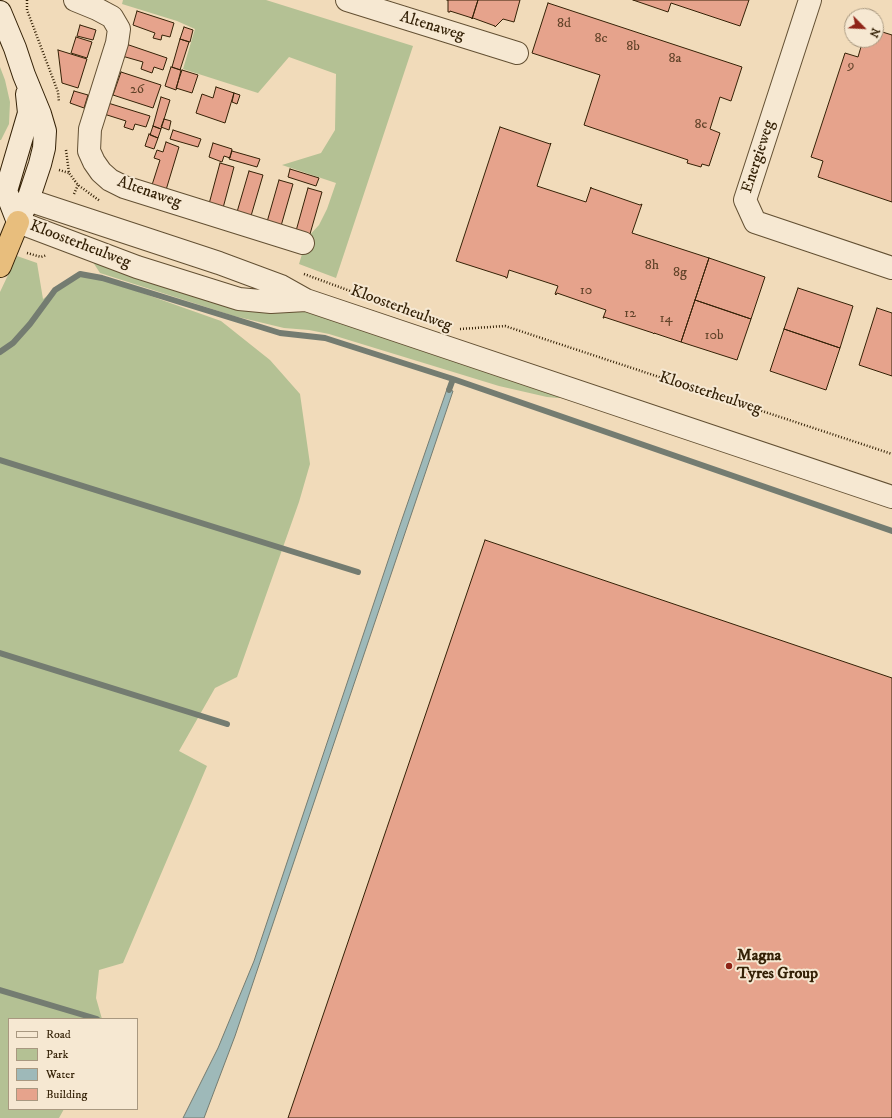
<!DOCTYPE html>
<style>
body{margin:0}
#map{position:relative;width:892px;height:1118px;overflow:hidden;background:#f1dbba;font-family:"IM FELL DW Pica",serif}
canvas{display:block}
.legend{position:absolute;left:8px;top:1018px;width:130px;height:92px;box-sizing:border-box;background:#f6e8d2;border:1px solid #a89880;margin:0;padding:5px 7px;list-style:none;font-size:12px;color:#342106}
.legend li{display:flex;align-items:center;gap:8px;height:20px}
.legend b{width:20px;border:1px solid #a89880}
.north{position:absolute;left:844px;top:8px;width:40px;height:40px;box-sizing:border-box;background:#f6e8d2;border:1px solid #a89880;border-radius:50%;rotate:114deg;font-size:11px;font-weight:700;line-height:16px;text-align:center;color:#342106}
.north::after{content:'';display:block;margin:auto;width:14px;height:18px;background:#8f2418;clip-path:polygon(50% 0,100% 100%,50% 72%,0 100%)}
</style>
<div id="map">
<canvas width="892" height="1118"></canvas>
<ul class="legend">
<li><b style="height:5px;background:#f6e8d2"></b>Road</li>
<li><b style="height:11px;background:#b4c194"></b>Park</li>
<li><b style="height:11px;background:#9eb9b9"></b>Water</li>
<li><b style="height:11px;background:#e6a38c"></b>Building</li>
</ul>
<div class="north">N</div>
</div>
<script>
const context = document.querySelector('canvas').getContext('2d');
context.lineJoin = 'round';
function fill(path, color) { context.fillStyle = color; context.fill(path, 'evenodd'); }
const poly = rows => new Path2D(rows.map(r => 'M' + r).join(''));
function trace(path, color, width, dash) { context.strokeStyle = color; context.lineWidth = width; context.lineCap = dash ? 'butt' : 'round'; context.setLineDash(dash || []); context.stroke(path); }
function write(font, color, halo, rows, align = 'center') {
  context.font = font + ' "IM FELL DW Pica",serif'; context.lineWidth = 4; context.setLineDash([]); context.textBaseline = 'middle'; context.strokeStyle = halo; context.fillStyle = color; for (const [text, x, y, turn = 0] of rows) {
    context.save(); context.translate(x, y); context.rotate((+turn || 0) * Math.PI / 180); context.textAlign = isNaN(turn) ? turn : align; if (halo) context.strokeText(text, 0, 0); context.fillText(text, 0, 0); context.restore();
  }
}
fill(poly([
 [123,0,266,0,413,46,336,278,299,264,307,238,319,225,327,209,336,183,282,165,321,153,335,130,336,74,289,57,258,93,183,69,195,29,177,21,122,4],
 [0,67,5,80,10,102,9,124,1,140,0,140],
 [17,256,37,263,43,299,80,271,221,321,270,360,300,394,310,464,299,502,237,677,215,688,179,751,207,766,123,963,99,970,96,998,102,1019,9,1019,9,1109,64,1109,59,1118,0,1118,0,292],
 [89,256,319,312,569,396,558,398,547,397,499,386,329,334,309,330,284,328,234,316,100,273]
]), '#b4c194');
const water = poly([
 [447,389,453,391,235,1036,204,1118,183,1118,218,1048,254,961,399,528,447,389]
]);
fill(water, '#9eb9b9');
trace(water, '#747c71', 1);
trace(poly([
 [0,352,13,343,30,324,55,290,80,274,102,278,280,333,325,338,453,379,892,531],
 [449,390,453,379],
 [0,460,358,572],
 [0,653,227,724],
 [0,990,97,1019]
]), '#747c71', 6);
const building = poly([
 [447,0,478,0,472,19,472,18,450,11,450,12,448,12,448,0,447,0],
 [478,0,520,0,514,22,503,19,495,27,495,26,473,18,472,19,478,0],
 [633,0,749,0,740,26,671,3,668,12,633,0],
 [548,3,742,67,731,101,720,97,710,129,720,133,709,166,702,164,701,167,687,163,688,160,584,125,600,75,532,53,548,3],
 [137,11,174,23,170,37,162,35,161,40,153,38,155,33,133,25,137,11],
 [80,25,96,30,93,40,77,36,80,25],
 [184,27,193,30,190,42,180,39,184,27],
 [876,30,892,35,892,202,818,177,823,161,811,157,845,53,858,57,863,40,876,40,876,30],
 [76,37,92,42,87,58,71,53,76,37],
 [180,39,189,42,180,70,172,67,180,39],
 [126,44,167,58,163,70,154,67,152,73,141,69,143,62,122,56,126,44],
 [58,50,87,59,78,88,62,83,58,50],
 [171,67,181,70,176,90,165,86,171,67],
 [182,70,198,75,192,93,176,88,182,70],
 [121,72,161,85,153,108,113,95,121,72],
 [216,87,234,93,225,123,196,113,202,94,213,98,216,87],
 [74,91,88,95,84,108,70,103,74,91],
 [234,93,240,95,237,104,232,102,234,93],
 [161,97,170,100,161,129,153,126,161,97],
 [108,103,150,116,146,127,135,124,133,130,124,127,126,121,104,114,108,103],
 [164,119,171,121,169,130,161,127,164,119],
 [153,126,161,129,158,138,150,135,153,126],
 [500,127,550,144,551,143,537,186,586,202,591,187,591,188,640,205,642,204,632,233,709,258,681,342,654,333,654,334,653,333,604,317,604,318,603,318,606,310,557,293,556,295,555,294,558,286,509,270,507,278,506,278,506,277,456,261,500,127],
 [173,130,201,139,198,147,170,139,173,130],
 [149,134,158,138,154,149,145,146,149,134],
 [166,142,179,147,166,190,152,185,160,160,154,158,157,150,163,152,166,142],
 [213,143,232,149,230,158,224,156,222,162,209,157,213,143],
 [232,151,260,159,257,167,229,159,232,151],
 [220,163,234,167,223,208,209,204,220,163],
 [290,169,319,178,316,186,288,177,290,169],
 [249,171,263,175,251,216,237,212,249,171],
 [279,180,293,184,281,226,267,222,279,180],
 [308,188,322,192,310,234,296,231,308,188],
 [709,258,765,277,751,319,695,300,709,258],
 [798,288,853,306,840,348,784,329,798,288],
 [695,300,751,319,737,360,681,342,695,300],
 [877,308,892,313,892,376,859,365,877,308],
 [784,329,840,348,826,390,770,371,784,329],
 [485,540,892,678,892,1118,288,1118,485,540]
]);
fill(building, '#e6a38c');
trace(building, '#342106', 1);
const minor = poly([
 [75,0,97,9,112,17,119,29,117,43,90,129,89,151,94,162,101,172,110,180,124,187,303,243],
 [347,0,517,53],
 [810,0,745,200,755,222,892,268]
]);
const tertiary = poly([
 [28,200,219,263,281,286,306,300,892,497],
 [18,222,137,267,239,299,271,302,306,300]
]);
const secondary = poly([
 [0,12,15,48,24,75,40,114,45,131,44,148,40,164,28,200,18,222],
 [18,222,6,191,29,113,27,94]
]);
const motorway = poly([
 [0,266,18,222]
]);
trace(minor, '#635033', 24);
trace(tertiary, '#635033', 24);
trace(secondary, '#342106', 24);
trace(motorway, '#342106', 24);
trace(poly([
 [27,0,27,10,58,92,59,102],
 [66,150,69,173,78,185,100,201],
 [59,170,69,173],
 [74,194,78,185],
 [27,253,41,257,47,255],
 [304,274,361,295],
 [460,329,505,326,892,454]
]), '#342106', 2.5, [1, 2]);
trace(minor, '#f6e8d2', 22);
trace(tertiary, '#f6e8d2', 22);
trace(secondary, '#f6e8d2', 22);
trace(motorway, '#e8be7d', 22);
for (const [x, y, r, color] of [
 [729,966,4,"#8f2418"]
]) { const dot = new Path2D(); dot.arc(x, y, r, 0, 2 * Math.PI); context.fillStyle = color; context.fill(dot); trace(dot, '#f6e8d2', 1.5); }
write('14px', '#604228', null, [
 ["8d",564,24],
 ["8c",601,39],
 ["8b",633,47],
 ["8a",675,59],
 ["9",851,66],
 ["26",137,90],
 ["8e",701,125],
 ["8h",652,266],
 ["8g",680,273],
 ["10",586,291],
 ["12",630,314],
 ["14",666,319],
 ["10b",714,336]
]);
write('16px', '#342106', '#f6e8d2', [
 ["Altenaweg",432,27,17],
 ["Energieweg",759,157,-72],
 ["Altenaweg",149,193,19],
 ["Kloosterheulweg",80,245,21],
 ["Kloosterheulweg",401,309,20],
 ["Kloosterheulweg",710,394,18]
]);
write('bold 16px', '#342106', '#f6e8d2', [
 ["Magna",737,957],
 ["Tyres Group",737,975]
], 'left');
</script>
